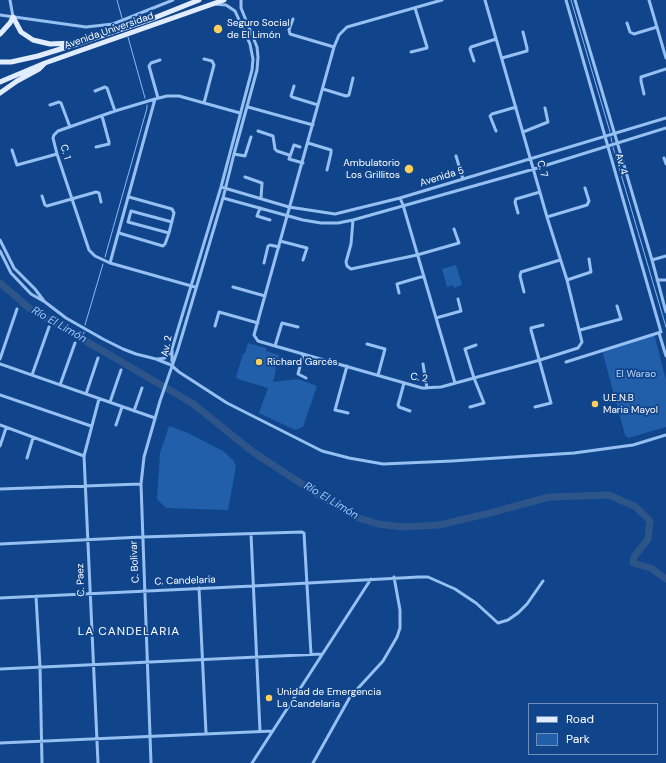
<!DOCTYPE html>
<meta charset="utf-8">
<style>
body{margin:0}
#map{position:relative;width:666px;height:763px;overflow:hidden;background:#10458c;font-family:"DM Sans",sans-serif}
canvas{display:block}
.legend{position:absolute;left:528px;top:703px;width:130px;height:52px;box-sizing:border-box;background:#10458c;border:1px solid #708fba;margin:0;padding:5px 7px;list-style:none;font-size:12px;color:#fff}
.legend li{display:flex;align-items:center;gap:8px;height:20px}
.legend b{width:20px;border:1px solid #708fba}
</style>
<div id="map">
<canvas width="666" height="763"></canvas>
<ul class="legend">
<li><b style="height:5px;background:#e1edff"></b>Road</li>
<li><b style="height:11px;background:#215fab"></b>Park</li>
</ul>
</div>
<script>
const context = document.querySelector('canvas').getContext('2d');
context.lineJoin = 'round';
function fill(path, color) { context.fillStyle = color; context.fill(path, 'evenodd'); }
const poly = rows => new Path2D(rows.map(r => 'M' + r).join(''));
function trace(path, color, width, dash) { context.strokeStyle = color; context.lineWidth = width; context.lineCap = dash ? 'butt' : 'round'; context.setLineDash(dash || []); context.stroke(path); }
function write(font, color, halo, rows, align = 'center') {
  context.font = font + ' "DM Sans",sans-serif'; context.lineWidth = 3.5; context.setLineDash([]); context.textBaseline = 'middle'; context.strokeStyle = halo; context.fillStyle = color; for (const [text, x, y, turn = 0] of rows) {
    context.save(); context.translate(x, y); context.rotate((+turn || 0) * Math.PI / 180); context.textAlign = isNaN(turn) ? turn : align; if (halo) context.strokeText(text, 0, 0); context.fillText(text, 0, 0); context.restore();
  }
}
fill(poly([
 [456,265,462,285,454,288,453,285,447,287,442,269],
 [654,334,666,380,666,427,628,438,625,435,602,350],
 [248,343,266,348,266,351,279,355,275,369,276,370,273,382,298,379,317,386,303,427,295,430,259,413,268,388,238,379,236,377,243,354,245,353],
 [169,426,188,433,223,451,233,460,236,466,228,510,166,508,157,499,160,453]
]), '#215fab');
trace(poly([
 [117,0,122,18],
 [571,0,610,132],
 [123,22,124,26],
 [128,37,145,98],
 [611,137,612,142],
 [613,147,666,327],
 [105,257,147,108,147,105],
 [85,325,103,264],
 [82,339,84,332]
]), '#87baf6', 1);
trace(poly([
 [0,283,29,308,192,403,253,452,317,494,356,517,378,524,403,527,439,525,490,513,549,497,609,495,636,507,650,521,648,539,634,557,633,563,651,568,666,579]
]), '#2d558a', 7);
trace(poly([
 [10,0,13,17],
 [442,0,347,27,339,35,334,47,254,335,258,341,275,346,422,388,441,387,540,360,578,348,582,342,567,280,547,217,485,0],
 [566,0,661,332,566,362],
 [575,0,652,260,666,312],
 [649,0,666,58],
 [0,15,86,27,113,24,173,0],
 [293,19,289,30,290,34,334,47],
 [627,23,630,32,634,34,657,27],
 [411,52,427,48,427,47,415,8],
 [502,58,527,51,527,48,523,32],
 [204,59,212,61,214,65,204,103],
 [474,61,470,49,471,47,496,39],
 [294,86,291,96,292,97,318,105],
 [323,89,346,96,349,95,353,78],
 [95,91,105,87,107,88,115,111],
 [644,94,641,81,641,77,666,69],
 [158,98,149,66,151,63,160,60],
 [50,105,59,102,61,103,70,127],
 [248,107,313,125],
 [258,131,273,136,275,149,277,151,289,155],
 [496,131,490,116,492,114,516,107],
 [523,132,548,122,545,108],
 [308,143,331,150,331,153,327,170],
 [96,147,109,144,109,142,102,116],
 [300,147,294,145,289,159,303,163],
 [12,150,17,165,57,154],
 [234,154,245,156,251,137],
 [456,156,463,179],
 [664,158,666,164],
 [245,177,262,183,261,198],
 [221,187,289,207,335,214,400,198,666,118],
 [42,196,45,205,47,206,96,192,99,193,101,202],
 [223,198,303,220,321,223,338,223,353,220,534,169,666,128],
 [400,198,403,205,455,383],
 [260,208,257,216,270,220],
 [518,213,515,202,516,199,540,192],
 [547,217,587,205,589,201,585,188],
 [353,220,351,244,346,262,347,266,351,269,417,255,459,243,454,229],
 [119,233,163,246,165,244,169,233,174,213,172,209,129,197],
 [169,233,128,222,131,211,172,222],
 [0,240,14,268,35,289,44,301],
 [280,241,307,248,303,260],
 [0,251,11,273,31,294,45,302,66,318,103,339,123,349,136,354,156,359,171,365,179,372,227,403,322,451,349,458,383,464,452,461,574,453,633,445,666,435],
 [652,260,666,256],
 [110,263,155,99],
 [264,263,268,246,270,245,279,247],
 [567,280,591,272,589,259],
 [657,280,666,280],
 [195,287,110,263,95,256,89,250,57,154,53,138,54,135,58,131,115,111,155,99,167,96,179,96,240,113],
 [233,287,265,296],
 [524,292,520,276,521,272,560,260],
 [399,293,397,284,424,276],
 [436,318,461,311,458,299],
 [215,326,219,312,258,323],
 [580,330,621,319,617,306],
 [659,333,666,356],
 [367,344,385,349,378,375],
 [275,346,282,323,298,327],
 [303,355,298,374,306,378],
 [0,359,17,309],
 [158,359,165,358,171,352],
 [172,361,172,349,221,187,252,70,253,59,250,44,235,11,226,5,214,4],
 [0,364,155,418],
 [423,364,427,388],
 [347,366,335,410,348,413],
 [32,375,49,327],
 [404,383,398,405,399,407,410,411],
 [60,385,75,343],
 [86,394,98,358],
 [0,395,91,426],
 [110,402,121,370],
 [470,407,484,403,474,378,465,349,476,345],
 [535,407,551,403,531,330,531,328,543,325],
 [134,411,142,388],
 [0,425,84,456],
 [116,425,122,407],
 [0,446,6,428],
 [27,458,33,438],
 [0,489,141,484],
 [251,534,260,731],
 [0,544,142,537,302,532,304,533,311,654],
 [199,588,206,733],
 [36,596,40,667,42,763],
 [0,598,253,586,419,577,428,577,455,589,476,603,498,623,508,620,518,613,527,604,543,581],
 [0,669,322,654],
 [0,743,273,731],
 [98,763,84,456,99,399],
 [151,763,141,484,144,457,160,401,178,349,223,198,234,154,257,70,258,57,257,47,241,8,241,0],
 [252,763,371,579],
 [313,763,350,697,383,661,397,637,400,628,400,610,394,577]
]), '#96bff2', 3);
trace(poly([
 [13,17,21,32,33,40,50,44,73,43],
 [0,34,10,23,13,17],
 [0,62,11,62,38,56,80,43,149,20,199,0],
 [0,82,45,63,224,0],
 [0,93,17,81,39,69,44,64]
]), '#e1edff', 5);
for (const [x, y, r, color] of [
 [218,29,5,"#ffcf57"],
 [409,169,5,"#ffcf57"],
 [259,362,4,"#ffcf57"],
 [595,404,4,"#ffcf57"],
 [269,698,4,"#ffcf57"]
]) { const dot = new Path2D(); dot.arc(x, y, r, 0, 2 * Math.PI); context.fillStyle = color; context.fill(dot); trace(dot, '#10458c', 1.5); }
write('10px', '#fff', '#10458c', [
 ["Seguro Social",227,23],
 ["de El Limón",227,35],
 ["Ambulatorio",400,163,"right"],
 ["Los Grillitos",400,175,"right"],
 ["Richard Garcés",267,362],
 ["U.E.N.B",603,398],
 ["Maria Mayol",603,410],
 ["Unidad de Emergencia",277,692],
 ["La Candelaria",277,704]
], 'left');
write('10px', '#fff', '#10458c', [
 ["Avenida Universidad",109,31,-19],
 ["C. 1",65,152,74],
 ["Av. 4",621,164,74],
 ["C. 7",542,169,74],
 ["Avenida 5",442,177,-17],
 ["Av. 2",167,346,-79],
 ["C. 2",419,378,9],
 ["C. Bolivar",135,562,-93],
 ["C. Paez",81,580,-92],
 ["C. Candelaria",185,581,-2]
]);
write('10px', '#bddafd', '#10458c', [
 ["El Warao",636,374]
]);
write('italic 11px', '#a1c9fa', '#10458c', [
 ["Río El Limón",59,325,30],
 ["Río El Limón",331,501,31]
]);
context.letterSpacing = '1px';
write('12px', '#fff', '#10458c', [
 ["LA CANDELARIA",129,632]
]);
context.letterSpacing = '0px';
</script>
